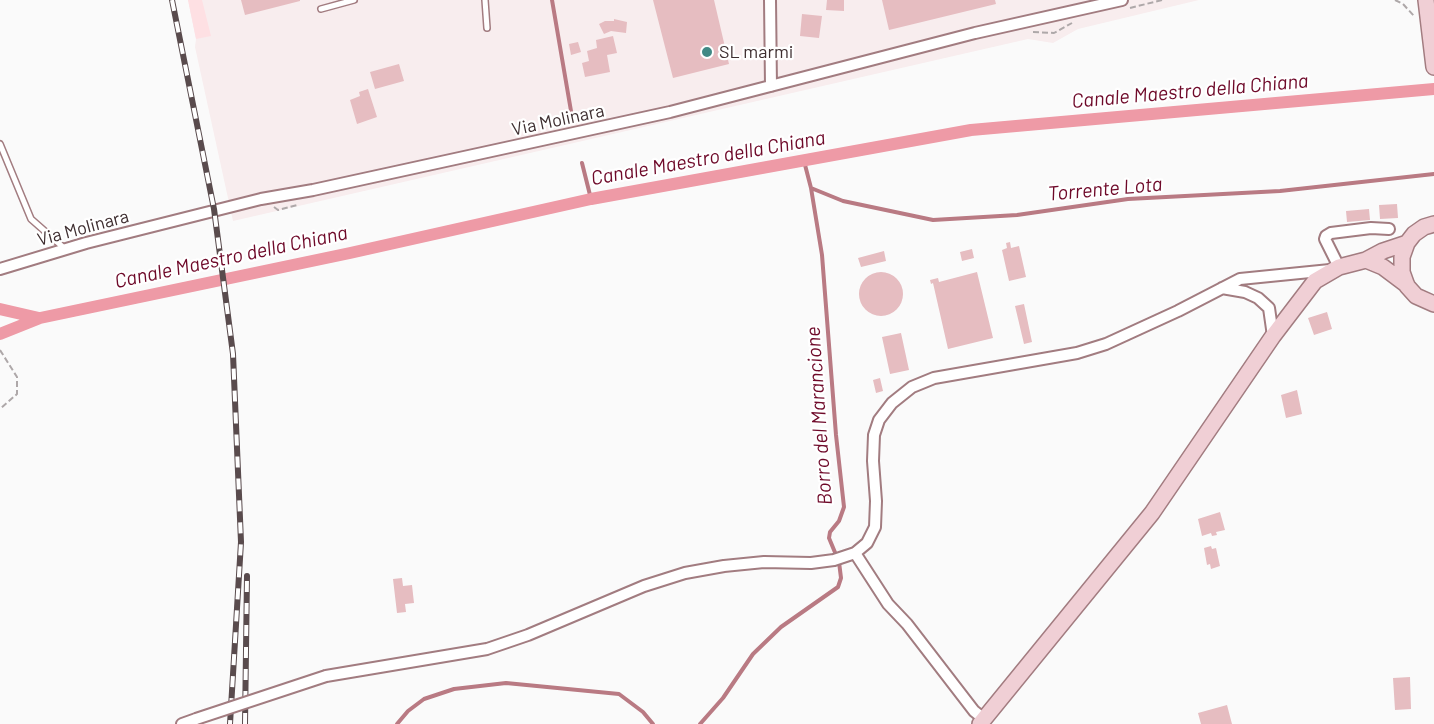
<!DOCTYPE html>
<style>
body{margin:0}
canvas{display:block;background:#fafafa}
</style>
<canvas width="1434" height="724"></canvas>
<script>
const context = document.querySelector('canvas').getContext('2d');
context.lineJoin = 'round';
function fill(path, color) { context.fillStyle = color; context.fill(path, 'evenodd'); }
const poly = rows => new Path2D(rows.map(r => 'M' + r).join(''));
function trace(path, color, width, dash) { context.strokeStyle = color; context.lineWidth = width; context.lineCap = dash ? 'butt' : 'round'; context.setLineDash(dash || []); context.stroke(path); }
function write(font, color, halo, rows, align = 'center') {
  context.font = font + ' Barlow,sans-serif'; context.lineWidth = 4.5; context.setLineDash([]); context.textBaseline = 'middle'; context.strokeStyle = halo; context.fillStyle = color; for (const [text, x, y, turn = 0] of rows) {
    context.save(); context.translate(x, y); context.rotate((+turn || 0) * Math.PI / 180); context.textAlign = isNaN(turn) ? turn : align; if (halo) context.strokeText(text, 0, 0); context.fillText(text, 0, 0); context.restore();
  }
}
fill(poly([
 [188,0,1199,0,1078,29,1053,43,1028,39,233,221,195,47,196,39]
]), '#f8edee');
fill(poly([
 [188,0,202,0,211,36,196,39]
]), '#fee0e3');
trace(poly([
 [552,0,571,111],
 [804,161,811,188,843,201,933,220,1017,215,1128,199,1280,191,1434,174],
 [582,163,591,199],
 [397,724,408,711,424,699,454,689,506,683,619,694,643,712,653,724],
 [700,724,723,698,753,654,781,627,838,587,841,578,839,562,829,538,830,532,839,521,844,507,836,435,822,255,811,188]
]), '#b97a83', 4);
trace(poly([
 [0,309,39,318],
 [0,334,40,318,350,253,591,199,971,130,1434,89]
]), '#ee9aa6', 12);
fill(poly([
 [241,0,300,0,300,1,245,15],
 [653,0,714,0,729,64,673,78],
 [827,0,844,0,844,11,826,10],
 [882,0,995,0,996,4,889,30],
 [802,14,822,16,819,38,800,36],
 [614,19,627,22,626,33,611,31,604,34,599,24,605,21,614,21],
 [613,36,617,53,607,55,610,72,585,77,582,63,589,61,587,51,597,48,596,40],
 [578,42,581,52,571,55,569,44],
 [399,64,404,81,375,89,370,72],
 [368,89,377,117,357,124,350,100,360,96,359,92],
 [1397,204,1398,218,1380,219,1379,205],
 [1369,209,1370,220,1347,222,1346,211],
 [1010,242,1011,248,1019,246,1026,277,1009,281,1002,250,1007,248,1006,243],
 [972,249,974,258,962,261,960,252],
 [884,251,886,261,861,267,858,258],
 '859 294a22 22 0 1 1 44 0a22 22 0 1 1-44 0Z',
 [977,272,993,338,948,349,933,283,931,284,930,280,938,278,939,282],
 [1024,304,1032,342,1024,344,1015,306],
 [1327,312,1332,329,1314,335,1308,318],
 [901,333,909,370,890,374,882,337],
 [880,378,883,391,876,393,873,380],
 [1297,390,1302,414,1286,418,1281,395],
 [1220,512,1225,530,1216,532,1217,535,1212,536,1211,533,1202,536,1198,519],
 [1211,546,1212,549,1216,548,1220,566,1211,569,1210,564,1207,565,1204,548],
 [402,578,403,586,412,585,414,603,405,604,406,612,397,613,393,579],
 [1410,677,1411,709,1395,710,1393,678],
 [1227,705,1232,724,1201,724,1198,713]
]), '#e6bdc1');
const lane = poly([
 [485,0,487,28],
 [321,9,354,0],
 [0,144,31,219,64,248]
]);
const street = poly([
 [770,0,771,86],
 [1339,267,1325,239,1326,236,1331,233,1371,228,1389,229],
 [0,269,86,243,261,199,313,190,670,112,975,33,1122,0],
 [1222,288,1245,292,1258,298,1269,308,1273,336],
 [855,553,888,604,907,624,974,711,984,719],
 [326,676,487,649,528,635,644,586,685,573,724,566,764,562,811,563,834,560,855,553,867,543,875,527,876,501,873,461,874,435,879,420,892,403,912,387,934,378,1077,353,1106,344,1178,311,1240,279,1330,270],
 [182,724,196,719]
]);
const secondary = poly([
 [1426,0,1434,67],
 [1434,224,1424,227,1414,234,1407,243,1402,257,1402,272,1407,286,1416,296,1434,304],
 [1366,260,1383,267,1407,285],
 [980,724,1152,513,1273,336,1315,281,1339,267,1366,260,1383,251,1407,243]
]);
trace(lane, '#a27c80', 8);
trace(street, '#a27c80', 14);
trace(secondary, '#a27c80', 18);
trace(poly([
 [1395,0,1403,4,1415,17],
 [1130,8,1162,0],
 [1033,32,1054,33,1072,23],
 [274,207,278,210,297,205],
 [0,350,17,377,17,394,0,409]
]), '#aea8a9', 2, [6, 3]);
trace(lane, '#fff', 5);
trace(street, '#fff', 10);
trace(secondary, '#f0cfd5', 15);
const rail = poly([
 [172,0,214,209,233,354,241,542,230,724],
 [245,724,247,576]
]);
trace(rail, '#594b4d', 6);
trace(rail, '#fff', 4, [11]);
const streetBridge = poly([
 [196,719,326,676]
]);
trace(streetBridge, '#a27c80', 14, []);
trace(streetBridge, '#fff', 10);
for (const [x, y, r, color] of [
 [707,52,6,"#418985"]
]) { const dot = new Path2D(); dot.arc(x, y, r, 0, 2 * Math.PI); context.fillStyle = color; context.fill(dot); trace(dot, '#fff', 2); }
write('18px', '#3e2e30', '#fff', [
 ["SL marmi",719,52]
], 'left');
write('18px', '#3e2e30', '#fff', [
 ["Via Molinara",558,120,-12],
 ["Via Molinara",83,228,-15]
]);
write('italic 20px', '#6e0929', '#fff', [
 ["Canale Maestro della Chiana",1190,91,-5],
 ["Canale Maestro della Chiana",708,158,-10],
 ["Torrente Lota",1105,189,-5],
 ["Canale Maestro della Chiana",231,257,-12],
 ["Borro del Marancione",819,416,-94]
]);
</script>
